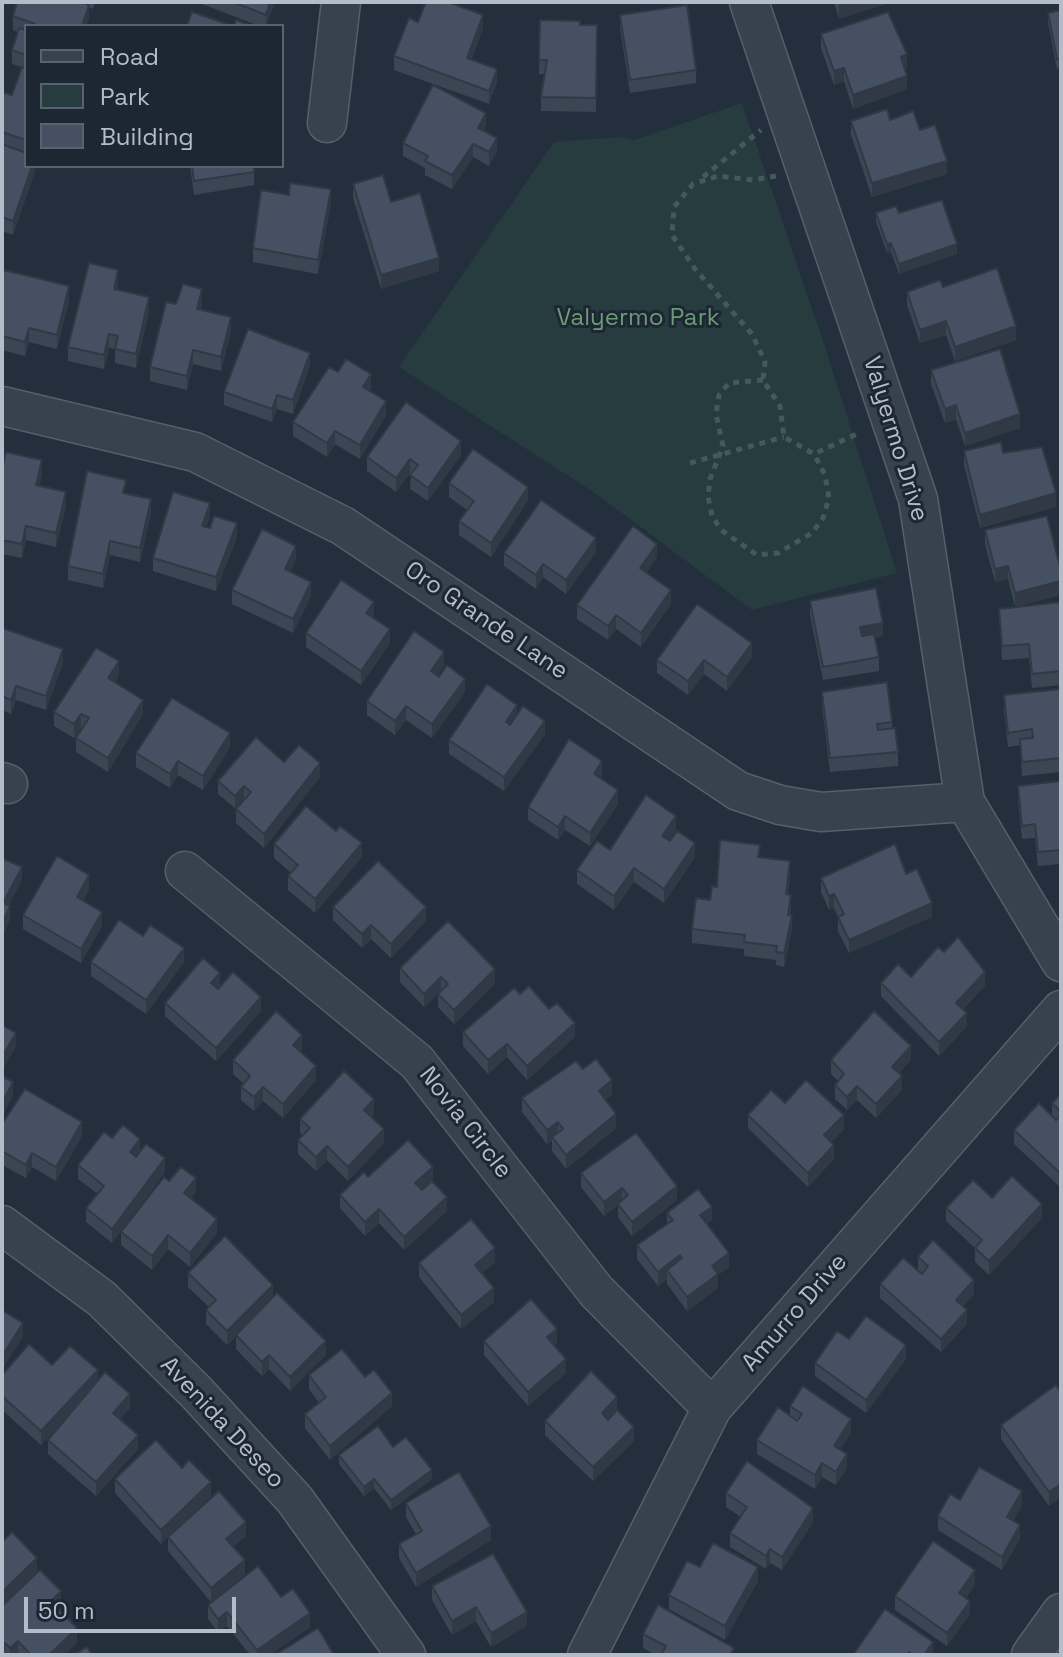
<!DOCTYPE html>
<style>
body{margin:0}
#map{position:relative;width:1063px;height:1657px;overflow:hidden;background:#242f3e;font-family:"Space Grotesk",sans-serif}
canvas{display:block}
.frame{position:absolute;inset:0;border:4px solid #b4bcc9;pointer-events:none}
.legend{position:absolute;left:24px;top:24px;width:260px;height:144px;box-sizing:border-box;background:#1d2633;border:2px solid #59626f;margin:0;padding:10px 14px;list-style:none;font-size:24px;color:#b4bcc9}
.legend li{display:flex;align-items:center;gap:16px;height:40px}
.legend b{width:40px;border:2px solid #59626f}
.scale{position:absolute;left:24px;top:1597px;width:212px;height:36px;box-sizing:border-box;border:4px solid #b4bcc9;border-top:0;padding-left:10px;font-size:24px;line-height:28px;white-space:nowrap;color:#b4bcc9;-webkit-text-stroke:6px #1d2633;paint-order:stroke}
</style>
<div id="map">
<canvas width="1063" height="1657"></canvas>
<div class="frame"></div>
<ul class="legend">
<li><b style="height:10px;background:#38414e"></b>Road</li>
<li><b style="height:22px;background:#263c3f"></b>Park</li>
<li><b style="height:22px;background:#455162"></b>Building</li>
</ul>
<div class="scale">50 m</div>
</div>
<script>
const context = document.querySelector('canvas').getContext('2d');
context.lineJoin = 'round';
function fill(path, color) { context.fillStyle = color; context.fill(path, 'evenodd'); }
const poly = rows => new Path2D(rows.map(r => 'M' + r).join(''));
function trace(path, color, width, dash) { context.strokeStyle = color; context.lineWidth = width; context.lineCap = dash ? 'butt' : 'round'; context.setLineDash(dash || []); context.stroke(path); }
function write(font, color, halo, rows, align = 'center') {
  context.font = font + ' "Space Grotesk",sans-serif'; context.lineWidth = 6; context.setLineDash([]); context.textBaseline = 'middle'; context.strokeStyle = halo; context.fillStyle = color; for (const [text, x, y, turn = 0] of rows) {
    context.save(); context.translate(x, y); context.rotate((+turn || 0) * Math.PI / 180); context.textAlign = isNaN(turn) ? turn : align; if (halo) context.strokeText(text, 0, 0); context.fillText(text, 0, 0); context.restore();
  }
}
fill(poly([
 [742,103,824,344,897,573,752,610,598,495,399,367,554,142,620,137,634,140]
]), '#263c3f');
const minor = poly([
 [749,2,918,499,965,802,1061,962],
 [327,123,341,2],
 [2,406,195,452,343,526,738,791,780,805,821,812,965,802],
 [2,782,8,784],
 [185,871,417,1062,596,1291,712,1408],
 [2,1225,102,1299,196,1392,295,1500,406,1655],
 [587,1655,712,1408,1061,1010],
 [1031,1655,1061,1613]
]);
trace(minor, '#565f6c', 41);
trace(poly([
 [776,176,753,180,718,176,693,184,674,207,672,235,695,269,752,334,765,362,763,380,780,406,784,437,814,454,861,432],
 [703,177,761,130],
 [763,380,729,383,719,395,716,414,723,446,710,479,708,496,712,516,721,530,757,555,778,553,812,533,823,518,829,498,825,475,814,454],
 [690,463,784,437]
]), '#44595c', 5, [6, 6]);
trace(minor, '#38414e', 38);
fill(poly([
 [17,2,95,2,93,9,89,7,89,19,86,26,26,26,26,166,35,166,35,171,13,235,2,231,2,92,12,95,22,67,12,64,12,50,18,32,13,30,13,16],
 [197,2,275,2,266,26,259,26],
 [834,2,888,2,888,3,839,19],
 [1061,10,1061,68,1057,69,1048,23,1048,13],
 [620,15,696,70,696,83,630,93,620,28],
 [540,20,580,25,597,25,596,112,541,111,541,97,545,74,539,74],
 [418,22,483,29,471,59,497,82,489,104,394,70,394,56],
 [821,34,907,68,905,69,907,89,853,109,844,81,834,85,821,48],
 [890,120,920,130,947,174,872,197,851,135,851,121],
 [486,126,483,131,497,151,489,166,473,157,452,189,425,175,425,168,403,156,403,143],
 [190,166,254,166,254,185,194,195],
 [353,184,391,202,439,271,381,289,353,198],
 [331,203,318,274,253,262,253,248],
 [876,213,899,213,957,254,899,274,891,252,887,253,876,222],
 [2,279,69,300,57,349,29,342,25,356,2,350],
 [118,284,117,290,149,311,136,368,115,363,115,349,109,348,104,369,68,361,68,347],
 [943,287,1016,340,955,361,946,335,920,343,907,305,907,292],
 [202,303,201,309,231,331,221,371,193,364,187,390,150,381,150,367,176,304],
 [310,366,293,414,277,409,272,422,224,405,224,392],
 [931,370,1020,428,965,446,956,419,945,423,931,384],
 [371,388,369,391,386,415,360,459,335,444,327,457,293,436,293,422],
 [964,451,1003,453,1056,507,980,528,964,465],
 [461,455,428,501,410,489,411,474,410,473,396,492,367,471,367,457],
 [2,469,42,474,39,486,66,506,56,547,26,540,22,558,2,554],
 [449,483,528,500,491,557,459,535,459,521,467,510,449,497],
 [126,493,151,513,140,562,110,555,103,588,68,580,68,566],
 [210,517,206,527,237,537,216,591,153,571,153,558],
 [985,530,1061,571,1061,595,1015,607,1061,602,1061,685,1032,688,1029,658,1002,660,999,609,1015,607,1008,579,995,582,985,544],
 [596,552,566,594,543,577,536,589,504,566,504,553],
 [657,557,646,573,671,604,641,647,616,629,608,640,577,619,577,605],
 [296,560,290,572,311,596,293,633,232,604,232,590],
 [810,601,883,636,875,638,879,657,879,671,823,680,810,615],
 [374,616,372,618,390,643,361,685,306,647,306,633],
 [2,628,63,663,46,710,16,700,11,714,2,710],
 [752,657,727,691,704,674,688,695,657,673,657,660],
 [444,666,437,676,465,692,432,738,406,720,395,735,367,715,367,701],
 [119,675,115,682,143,714,108,772,76,752,76,738,82,728,81,728,74,738,54,726,54,712],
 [1061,689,1061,772,1022,776,1020,745,1008,747,1004,709,1004,695],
 [822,692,892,722,892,728,898,752,898,766,830,772,822,706],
 [517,714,545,734,504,791,449,754,449,740],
 [230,747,203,790,178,775,170,788,136,767,136,753],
 [284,762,320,777,264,848,236,823,236,809,218,794,218,781],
 [602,775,600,778,618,804,590,846,565,830,558,840,528,820,528,807],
 [1061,781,1061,864,1038,866,1035,838,1022,839,1018,800,1018,786],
 [676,830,669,840,695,857,664,903,634,882,614,910,577,884,577,870,610,850],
 [274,844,362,857,315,913,288,890,288,876,291,873,274,858],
 [760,857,790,875,788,894,791,908,790,915,792,929,784,967,776,965,776,960,744,956,744,949,692,943,692,929,717,887],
 [906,874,932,917,849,953,838,931,838,917,834,908,829,910,821,892,821,878],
 [89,889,83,901,102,926,81,963,23,929,23,915],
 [333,907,426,921,391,958,371,939,362,948,333,920],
 [143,936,184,962,146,1014,91,976,91,962],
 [944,952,985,986,963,1009,967,1026,939,1056,881,996,881,983,911,977],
 [400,968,495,983,454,1024,438,1007,438,994,424,1007,400,982],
 [520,994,575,1037,527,1080,507,1057,488,1074,463,1046,463,1032],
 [165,1003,261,1011,216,1061,165,1016],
 [302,1049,300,1051,316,1080,283,1118,263,1101,254,1111,241,1100,241,1087,244,1084,233,1074,233,1060],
 [831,1060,911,1060,899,1073,902,1090,876,1118,857,1100,847,1110,835,1099,835,1085,838,1081,831,1074],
 [583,1069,612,1094,605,1100,616,1128,566,1169,552,1151,552,1141,547,1144,522,1112,522,1098],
 [1061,1094,1061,1188,1014,1144,1014,1130,1052,1116,1052,1103],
 [785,1103,844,1129,831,1142,834,1159,808,1187,748,1128,748,1115],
 [374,1113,371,1117,384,1143,348,1181,327,1160,316,1171,298,1154,298,1140,302,1135,300,1133,300,1119],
 [2,1124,82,1136,56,1181,32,1167,26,1178,2,1165],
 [112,1138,140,1151,165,1172,112,1243,86,1222,86,1208,98,1194,78,1179,78,1165],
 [581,1173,677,1200,632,1236,618,1217,618,1205,604,1216,581,1187],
 [368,1177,433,1181,447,1211,404,1250,379,1223,365,1236,340,1208,340,1195],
 [169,1181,196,1192,191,1198,217,1233,190,1267,168,1249,152,1270,121,1245,121,1232],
 [992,1198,1042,1218,989,1275,975,1262,975,1248,946,1221,946,1208],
 [667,1213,712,1220,707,1224,729,1267,718,1275,718,1288,687,1311,667,1284,667,1279,658,1286,637,1259,637,1245,667,1224],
 [918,1257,974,1294,963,1306,967,1324,941,1352,880,1298,880,1284,918,1271],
 [495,1262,482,1273,494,1302,461,1329,419,1277,419,1263],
 [188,1273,273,1298,326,1355,290,1391,269,1369,262,1376,236,1349,236,1336,227,1345,206,1324,206,1310,209,1307,188,1287],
 [849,1339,906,1359,866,1413,815,1376,815,1363],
 [484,1341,557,1343,554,1345,566,1373,528,1406,484,1355],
 [2,1375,98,1381,130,1408,120,1419,138,1449,96,1496,48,1454,48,1440,73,1410,41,1445,2,1410],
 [309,1375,365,1377,392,1406,330,1460,305,1428,305,1414,319,1403,309,1389],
 [1056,1385,1049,1506,1001,1439,1001,1425],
 [790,1406,851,1433,840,1449,847,1468,836,1485,822,1477,815,1489,757,1454,757,1440,790,1416],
 [617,1410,634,1441,593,1481,545,1435,545,1421],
 [393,1447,432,1479,391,1510,374,1488,364,1496,339,1464,339,1455],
 [182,1468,211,1496,169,1536,246,1536,233,1547,245,1574,211,1602,168,1551,168,1537,161,1544,115,1493,115,1479],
 [726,1493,813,1522,782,1570,770,1563,766,1569,730,1547,730,1533,741,1517,726,1507],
 [960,1500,1022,1505,1013,1521,1020,1539,1002,1570,938,1530,938,1516],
 [406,1503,491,1540,416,1587,399,1558,399,1544,416,1534,406,1517],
 [700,1567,758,1581,725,1640,669,1609,669,1595],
 [975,1584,966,1598,970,1614,947,1646,895,1610,895,1596],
 [432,1586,527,1626,491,1647,476,1621,452,1635,432,1600],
 [281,1597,310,1627,270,1655,250,1655,227,1626,218,1632,208,1619,208,1605],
 [61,1605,58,1608,77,1642,64,1655,2,1655,2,1606],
 [643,1634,734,1655,656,1655,643,1648]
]), '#3b4654');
fill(poly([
 [270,2,275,2,266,26,266,15],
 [849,2,888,2,888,3,839,19,839,5],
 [89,5,89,19,86,26,82,26],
 [483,15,483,29,467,72,467,58],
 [907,54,907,68,901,70,901,57],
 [844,68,844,81,834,85,834,71],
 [497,69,497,82,489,104,489,91],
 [907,76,907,89,853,109,853,95],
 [486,113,486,126,478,141,478,128],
 [497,138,497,151,489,166,489,152],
 [473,144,473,157,452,189,452,175],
 [947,161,947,174,872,197,872,183],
 [32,166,35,166,35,171,13,235,13,221],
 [331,189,331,203,318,274,318,260],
 [891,243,891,252,887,253,887,244],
 [957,244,957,254,899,274,899,264],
 [439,258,439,271,381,289,381,275],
 [118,270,118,284,114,303,114,289],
 [69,286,69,300,57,349,57,335],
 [202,289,202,303,197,322,197,309],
 [149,297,149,311,136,368,136,354],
 [231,317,231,331,221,371,221,357],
 [946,321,946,335,920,343,920,330],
 [1016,326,1016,340,955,361,955,347],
 [29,328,29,342,25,356,25,342],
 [109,334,109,348,104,369,104,355],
 [193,350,193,364,187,390,187,376],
 [310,353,310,366,293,414,293,400],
 [371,374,371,388,363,401,363,387],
 [277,395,277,409,272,422,272,409],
 [386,401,386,415,360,459,360,445],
 [956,405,956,419,945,423,945,409],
 [1020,414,1020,428,965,446,965,433],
 [335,431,335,444,327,457,327,443],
 [461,441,461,455,428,501,428,488],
 [410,459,410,473,396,492,396,478],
 [42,460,42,474,36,499,36,485],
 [528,487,528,500,491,557,491,543],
 [66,492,66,506,56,547,56,533],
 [1056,493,1056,507,980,528,980,515],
 [151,499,151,513,140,562,140,548],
 [210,503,210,517,202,539,202,526],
 [237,523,237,537,216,591,216,577],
 [26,526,26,540,22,558,22,544],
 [596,538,596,552,566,594,566,580],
 [110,541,110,555,103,588,103,574],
 [657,544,657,557,640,582,640,568],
 [296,546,296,560,285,583,285,569],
 [543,564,543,577,536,589,536,575],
 [1008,566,1008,579,995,582,995,569],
 [1061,581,1061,595,1015,607,1015,593],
 [311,582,311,596,293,633,293,619],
 [671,590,671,604,641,647,641,633],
 [374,602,374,616,366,627,366,613],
 [616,615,616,629,608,640,608,626],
 [883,623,883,636,860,641,860,627],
 [390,629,390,643,361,685,361,671],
 [752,643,752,657,727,691,727,677],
 [63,649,63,663,46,710,46,696],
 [444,652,444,666,431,685,431,671],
 [704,660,704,674,688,695,688,681],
 [119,661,119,675,108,692,108,678],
 [465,679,465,692,432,738,432,724],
 [16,686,16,700,11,714,11,700],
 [143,700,143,714,108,772,108,758],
 [517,705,517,719,506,736,506,722],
 [406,706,406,720,395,735,395,721],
 [81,714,81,728,74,738,74,724],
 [545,721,545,734,504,791,504,777],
 [230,733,230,747,203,790,203,776],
 [178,761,178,775,170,788,170,774],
 [602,761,602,775,594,788,594,774],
 [320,763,320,777,264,848,264,834],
 [244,786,244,800,235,810,235,796],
 [618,790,618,804,590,846,590,833],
 [565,816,565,830,558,840,558,827],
 [676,816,676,830,662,850,662,836],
 [362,843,362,857,315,913,315,899],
 [695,843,695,857,664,903,664,889],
 [790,861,790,875,786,908,786,894],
 [22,867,22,880,3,917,3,903],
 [634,868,634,882,614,910,614,896],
 [89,875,89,889,77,911,77,897],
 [834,894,834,908,829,910,829,896],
 [932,903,932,917,849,953,849,940],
 [10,906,10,920,2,938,2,924],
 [426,907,426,921,391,958,391,944],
 [102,912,102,926,81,963,81,949],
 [792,915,792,929,784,967,784,953],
 [371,925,371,939,362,948,362,934],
 [184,948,184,962,146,1014,146,1000],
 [495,969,495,983,454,1024,454,1010],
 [985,972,985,986,956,1017,956,1003],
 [220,973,220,987,211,996,211,983],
 [441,977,441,991,424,1007,424,994],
 [261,997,261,1011,216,1061,216,1048],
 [967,1013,967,1026,939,1056,939,1042],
 [575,1023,575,1037,527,1080,527,1066],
 [16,1033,16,1047,2,1071,2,1057],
 [302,1035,302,1049,293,1059,293,1045],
 [507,1044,507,1057,488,1074,488,1060],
 [911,1046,911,1060,892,1080,892,1067],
 [316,1066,316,1080,283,1118,283,1104],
 [902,1076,902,1090,876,1118,876,1104],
 [612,1080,612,1094,599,1105,599,1091],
 [13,1082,13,1096,2,1117,2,1103],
 [857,1086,857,1100,847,1110,847,1097],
 [263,1087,263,1101,254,1111,254,1097],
 [374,1099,374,1113,364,1124,364,1110],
 [616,1114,616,1128,566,1169,566,1155],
 [844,1115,844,1129,824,1149,824,1135],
 [82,1122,82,1136,56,1181,56,1167],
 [558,1122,558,1136,552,1137,552,1141,547,1144,547,1130],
 [384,1129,384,1143,348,1181,348,1167],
 [140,1139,140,1153,130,1166,130,1152],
 [834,1145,834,1159,808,1187,808,1173],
 [327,1146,327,1160,316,1171,316,1157],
 [32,1153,32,1167,26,1178,26,1165],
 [165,1158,165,1172,112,1243,112,1229],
 [433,1167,433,1181,415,1197,415,1183],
 [196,1178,196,1192,184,1207,184,1193],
 [677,1186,677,1200,632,1236,632,1222],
 [622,1188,622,1202,604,1216,604,1202],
 [447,1197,447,1211,404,1250,404,1237],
 [1042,1204,1042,1218,989,1275,989,1261],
 [712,1207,712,1220,700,1229,700,1215],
 [379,1209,379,1223,365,1236,365,1222],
 [217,1219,217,1233,190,1267,190,1253],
 [168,1235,168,1249,152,1270,152,1256],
 [495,1248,495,1262,475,1279,475,1265],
 [729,1253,729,1267,718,1275,718,1288,687,1311,687,1297,712,1266],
 [680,1255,680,1269,667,1270,667,1279,658,1286,658,1272],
 [974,1280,974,1294,956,1314,956,1300],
 [273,1285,273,1298,227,1345,227,1331],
 [494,1288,494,1302,461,1329,461,1315],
 [967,1310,967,1324,941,1352,941,1339],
 [23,1323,23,1337,2,1370,2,1356],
 [557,1329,557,1343,547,1351,547,1337],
 [326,1341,326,1355,290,1391,290,1377],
 [906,1345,906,1359,866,1413,866,1400],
 [269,1355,269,1369,262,1376,262,1362],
 [566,1359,566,1373,528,1406,528,1392],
 [98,1370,98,1384,41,1445,41,1431],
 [392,1393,392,1406,330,1460,330,1446],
 [130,1394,130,1408,113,1427,113,1413],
 [617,1397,617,1411,602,1427,602,1413],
 [851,1419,851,1433,834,1459,834,1446],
 [634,1427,634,1441,593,1481,593,1467],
 [138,1435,138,1449,96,1496,96,1482],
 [847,1454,847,1468,836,1485,836,1472],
 [822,1463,822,1477,815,1489,815,1475],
 [432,1470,432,1479,391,1510,391,1500],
 [374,1479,374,1488,364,1496,364,1487],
 [211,1482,211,1496,161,1544,161,1530],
 [1061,1484,1061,1497,1049,1506,1049,1492],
 [1022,1491,1022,1505,1007,1531,1007,1517],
 [813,1508,813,1522,782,1570,782,1557],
 [246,1522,246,1536,226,1553,226,1539],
 [1020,1525,1020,1539,1002,1570,1002,1557],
 [491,1526,491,1540,416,1587,416,1573],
 [770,1549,770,1563,766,1569,766,1556],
 [37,1558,37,1572,2,1606,2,1592],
 [245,1560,245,1574,211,1602,211,1588],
 [758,1567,758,1581,725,1640,725,1626],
 [975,1570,975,1584,959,1607,959,1593],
 [61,1591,61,1605,51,1614,51,1601],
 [970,1601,970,1614,947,1646,947,1633],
 [476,1607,476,1621,452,1635,452,1621],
 [227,1612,227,1626,218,1632,218,1619],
 [527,1612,527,1626,491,1647,491,1633],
 [310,1613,310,1627,270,1655,257,1655,257,1650],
 [77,1628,77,1642,64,1655,49,1655],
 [18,1641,18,1655,10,1655,10,1648],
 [933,1642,933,1655,924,1655],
 [5,1643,5,1655,2,1655,2,1645]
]), '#303945');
const building = poly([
 [17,2,82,2,89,5,82,26,34,26,35,24,13,16,17,2],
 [233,2,270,2,266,15,233,2],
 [426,2,448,2,483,15,467,58,497,69,489,91,394,56,409,18,418,22,426,2],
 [687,5,696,70,630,80,620,15,687,5],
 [1061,10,1061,59,1057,59,1048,13,1061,10],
 [192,12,233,26,187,26,192,12],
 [888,12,907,54,901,57,907,76,853,95,844,68,834,71,821,34,888,12],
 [236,20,252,26,234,26,236,20],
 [540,20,580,21,580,25,597,25,596,98,541,97,547,60,539,60,540,20],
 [19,28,26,30,26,55,12,50,19,28],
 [22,67,26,69,26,140,2,132,2,92,12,95,22,67],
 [433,85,486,113,478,128,497,138,489,152,473,144,452,175,425,161,428,156,403,143,433,85],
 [887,109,890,120,913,111,920,130,935,125,947,161,872,183,851,121,887,109],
 [2,144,26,153,26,166,32,166,13,221,2,217,2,144],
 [192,166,254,166,254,172,194,181,192,166],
 [383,175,391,202,420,193,439,258,381,275,353,184,383,175],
 [290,183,331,189,318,260,253,248,261,190,289,195,290,183],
 [942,200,957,244,899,264,891,243,887,244,876,213,896,206,899,213,942,200],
 [89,263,118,270,114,289,149,297,136,354,115,349,118,336,109,334,104,355,68,347,89,263],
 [997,268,1016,326,955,347,946,321,920,330,907,292,940,280,943,287,997,268],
 [4,270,69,286,57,335,29,328,25,342,2,336,2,279,4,270],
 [183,284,202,289,197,309,231,317,221,357,193,350,187,376,150,367,166,302,176,304,183,284],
 [248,329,310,353,293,400,277,395,272,409,224,392,248,329],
 [1000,349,1020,414,965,433,956,405,945,409,931,370,1000,349],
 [346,359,371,374,363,387,386,401,360,445,335,431,327,443,293,422,329,367,338,372,346,359],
 [406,402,461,441,428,488,410,475,418,465,410,459,396,478,367,457,406,402],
 [1001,442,1003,453,1042,447,1056,493,980,515,964,451,1001,442],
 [473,449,528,487,491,543,459,521,474,501,449,483,473,449],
 [6,452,42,460,36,485,66,492,56,533,26,526,22,544,2,540,2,469,6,452],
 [87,471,126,480,123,493,151,499,140,548,110,541,103,574,68,566,87,471],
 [173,492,210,503,202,526,210,528,214,516,237,523,216,577,153,558,173,492],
 [541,500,596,538,566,580,543,564,536,575,504,553,541,500],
 [1047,516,1061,571,1061,581,1015,593,1008,566,995,569,985,530,1047,516],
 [633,526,657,544,640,568,671,590,641,633,616,615,608,626,577,605,633,526],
 [262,529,296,546,285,569,311,582,293,619,232,590,262,529],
 [341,580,374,602,366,613,390,629,361,671,306,633,341,580],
 [876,588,883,623,860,627,862,636,874,634,879,657,823,667,810,601,876,588],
 [1061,602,1061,671,1032,674,1029,644,1002,646,999,609,1061,602],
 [697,604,752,643,727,677,704,660,688,681,657,660,697,604],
 [2,628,63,649,46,696,16,686,11,700,2,696,2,628],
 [414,631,444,652,431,671,439,677,447,665,465,679,432,724,406,706,395,721,367,701,414,631],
 [96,648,119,661,108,678,143,700,108,758,76,738,89,718,81,714,74,724,54,712,96,648],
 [887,682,892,722,877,724,878,730,895,728,898,752,830,758,822,692,887,682],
 [487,684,517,705,506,722,510,725,523,706,545,721,504,777,449,740,487,684],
 [1061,689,1061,758,1022,762,1020,739,1033,738,1032,729,1008,733,1004,695,1061,689],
 [172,698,230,733,203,776,178,761,170,774,136,753,172,698],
 [256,737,284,762,299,745,320,763,264,834,236,809,251,792,244,786,235,796,218,781,256,737],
 [569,739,602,761,594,774,618,790,590,833,565,816,558,827,528,807,569,739],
 [1061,781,1061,850,1038,852,1035,824,1022,826,1018,786,1061,781],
 [646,795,676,816,662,836,670,841,677,831,695,843,664,889,634,868,614,896,577,870,597,841,610,850,646,795],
 [306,806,336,831,340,826,362,843,315,899,288,876,298,865,274,844,306,806],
 [720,840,760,845,758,857,790,861,786,894,791,895,788,915,792,915,784,953,776,952,777,946,744,942,745,935,692,929,696,898,710,900,712,886,717,887,720,840],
 [895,844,906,874,917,869,932,903,849,940,838,917,844,914,834,894,829,896,821,878,895,844],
 [57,856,89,875,77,897,102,912,81,949,23,915,57,856],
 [2,858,22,867,3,903,10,906,2,924,2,858],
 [378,861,426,907,391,944,371,925,362,934,333,907,378,861],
 [119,920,143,936,150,925,184,948,146,1000,91,962,119,920],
 [448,921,495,969,454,1010,438,994,448,984,441,977,424,994,400,968,448,921],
 [958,937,985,972,956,1003,967,1013,939,1042,881,983,898,964,911,977,938,947,944,952,958,937],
 [203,958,220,973,211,983,218,989,233,972,261,997,216,1048,165,1003,203,958],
 [529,986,549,1009,557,1003,575,1023,527,1066,507,1044,488,1060,463,1032,514,988,520,994,529,986],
 [276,1011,302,1035,293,1045,316,1066,283,1104,263,1087,254,1097,241,1087,250,1076,233,1060,276,1011],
 [874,1011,911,1046,892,1067,902,1076,876,1104,857,1086,847,1097,835,1085,844,1074,831,1060,874,1011],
 [2,1025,16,1033,2,1057,2,1025],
 [596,1059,612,1080,599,1091,616,1114,566,1155,552,1137,563,1129,558,1122,547,1130,522,1098,576,1061,583,1069,596,1059],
 [344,1071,374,1099,364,1110,384,1129,348,1167,327,1146,316,1157,298,1140,310,1128,300,1119,344,1071],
 [2,1076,13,1082,2,1103,2,1076],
 [806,1080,844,1115,824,1135,834,1145,808,1173,748,1115,771,1090,785,1103,806,1080],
 [25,1089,82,1122,56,1167,32,1153,26,1165,2,1151,2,1124,25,1089],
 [1061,1094,1061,1112,1052,1103,1061,1094],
 [1039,1103,1056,1120,1061,1115,1061,1174,1014,1130,1039,1103],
 [123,1125,140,1139,130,1152,136,1157,146,1144,165,1158,112,1229,86,1208,104,1186,78,1165,104,1132,112,1138,123,1125],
 [636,1133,677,1186,632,1222,618,1204,628,1195,622,1188,604,1202,581,1173,636,1133],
 [408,1140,433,1167,415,1183,422,1190,432,1181,447,1197,404,1237,379,1209,365,1222,340,1195,364,1172,368,1177,408,1140],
 [181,1167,196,1178,184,1193,217,1219,190,1253,168,1235,152,1256,121,1232,164,1177,169,1181,181,1167],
 [1012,1176,1042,1204,989,1261,975,1248,982,1240,946,1208,973,1180,992,1198,1012,1176],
 [698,1189,712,1207,700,1215,729,1253,712,1266,718,1274,687,1297,667,1270,682,1258,680,1255,658,1272,637,1245,673,1220,667,1213,698,1189],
 [471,1219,495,1248,475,1265,494,1288,461,1315,419,1263,471,1219],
 [225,1236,273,1285,227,1331,206,1310,216,1300,188,1273,225,1236],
 [933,1240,974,1280,956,1300,967,1310,941,1339,880,1284,903,1258,922,1274,928,1266,918,1257,933,1240],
 [277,1293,326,1341,290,1377,269,1355,262,1362,236,1335,277,1293],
 [531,1299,557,1329,547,1337,566,1359,528,1392,484,1341,531,1299],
 [2,1310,23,1323,2,1356,2,1310],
 [866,1316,906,1345,866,1400,815,1363,837,1331,849,1339,866,1316],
 [29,1344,52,1365,70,1346,98,1370,41,1431,2,1396,2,1375,29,1344],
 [342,1349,365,1377,374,1370,392,1393,330,1446,305,1414,326,1397,309,1375,342,1349],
 [591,1371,617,1397,602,1413,608,1420,617,1410,634,1427,593,1467,545,1421,591,1371],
 [105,1372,130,1394,113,1413,138,1435,96,1482,48,1440,105,1372],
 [1056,1385,1061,1392,1061,1484,1049,1492,1001,1425,1056,1385],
 [803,1386,851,1419,834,1446,847,1454,836,1472,822,1463,815,1475,757,1440,778,1407,797,1421,802,1414,790,1406,803,1386],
 [378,1426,393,1447,406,1437,432,1470,391,1500,374,1479,364,1487,339,1455,378,1426],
 [156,1440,182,1468,189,1460,211,1482,161,1530,115,1479,156,1440],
 [747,1461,813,1508,782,1557,770,1549,766,1556,730,1533,747,1507,726,1493,747,1461],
 [979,1467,1022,1491,1007,1517,1020,1525,1002,1557,938,1516,950,1494,960,1500,979,1467],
 [459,1472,491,1526,416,1573,399,1544,422,1531,406,1503,459,1472],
 [219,1491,246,1522,226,1539,245,1560,211,1588,168,1537,219,1491],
 [12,1532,37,1558,2,1592,2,1542,12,1532],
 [933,1541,975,1570,959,1593,970,1601,947,1633,895,1596,933,1541],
 [713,1543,758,1567,725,1626,669,1595,687,1561,700,1567,713,1543],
 [493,1554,527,1612,491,1633,476,1607,452,1621,432,1586,493,1554],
 [258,1566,281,1597,293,1589,310,1613,257,1650,227,1612,218,1619,208,1605,258,1566],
 [40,1570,61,1591,51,1601,77,1628,49,1655,31,1655,18,1641,10,1648,5,1643,2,1645,2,1606,40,1570],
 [658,1605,734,1648,730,1655,661,1655,666,1646,643,1634,658,1605],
 [885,1609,933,1642,924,1655,913,1655,909,1652,907,1655,853,1655,885,1609],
 [318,1628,334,1655,275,1655,318,1628],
 [87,1647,92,1655,74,1655,87,1647]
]);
fill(building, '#455162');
trace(building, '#303945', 2);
write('24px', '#6b9a76', '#1d2633', [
 ["Valyermo Park",638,318]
]);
write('24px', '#b4bcc9', '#1d2633', [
 ["Valyermo Drive",895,439,73],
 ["Oro Grande Lane",486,621,34],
 ["Novia Circle",465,1123,52],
 ["Amurro Drive",795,1313,-49],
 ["Avenida Deseo",222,1423,47]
]);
</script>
